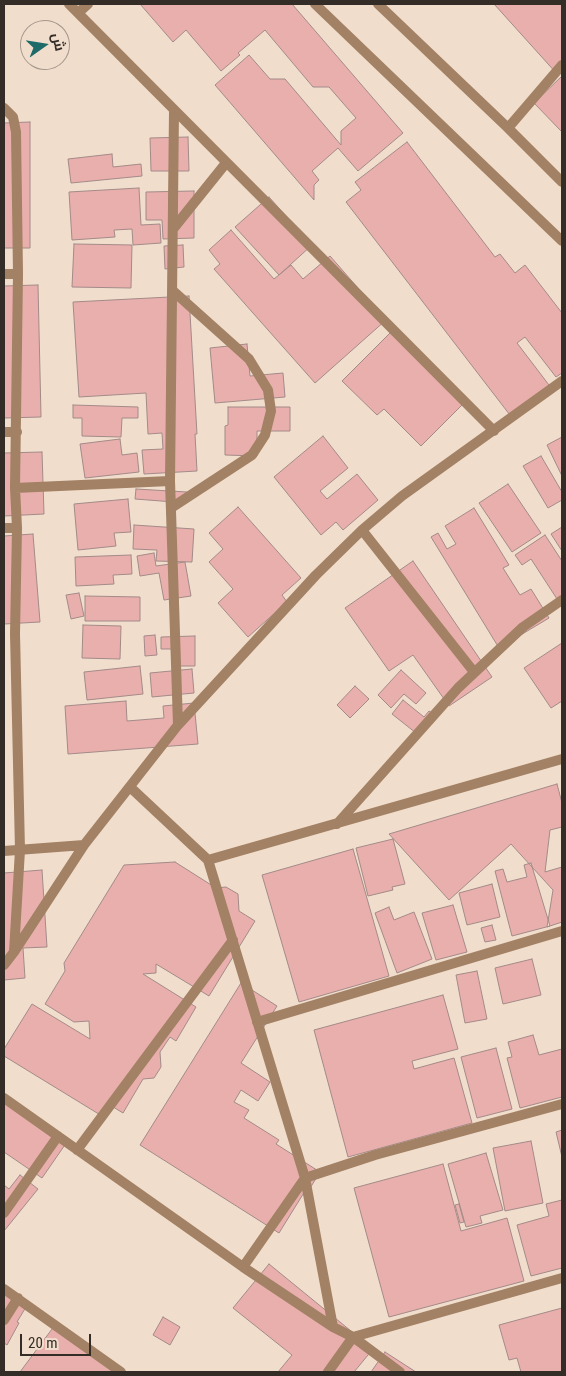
<!DOCTYPE html>
<meta charset="utf-8">
<style>
body{margin:0}
#map{position:relative;width:566px;height:1376px;overflow:hidden;background:#f0ddcc;font-family:"Roboto Condensed",Cairo,sans-serif}
canvas{display:block}
.frame{position:absolute;inset:0;border:5px solid #342c26;pointer-events:none}
.north{position:absolute;left:20px;top:20px;width:50px;height:50px;box-sizing:border-box;background:#f0ddcc;border:1px solid #a5968a;border-radius:50%;rotate:77deg;font-size:14px;font-weight:700;line-height:20px;text-align:center;color:#342c26}
.north::after{content:'';display:block;margin:auto;width:18px;height:22px;background:#1f6b69;clip-path:polygon(50% 0,100% 100%,50% 72%,0 100%)}
.scale{position:absolute;left:20px;top:1334px;width:71px;height:22px;box-sizing:border-box;border:2px solid #342c26;border-top:0;padding-left:6px;font-size:15px;line-height:18px;white-space:nowrap;color:#342c26;-webkit-text-stroke:4px #f0ddcc;paint-order:stroke}
</style>
<div id="map">
<canvas width="566" height="1376"></canvas>
<div class="frame"></div>
<div class="north">ش</div>
<div class="scale">20 m</div>
</div>
<script>
const context = document.querySelector('canvas').getContext('2d');
context.lineJoin = 'round';
function fill(path, color) { context.fillStyle = color; context.fill(path, 'evenodd'); }
const poly = rows => new Path2D(rows.map(r => 'M' + r).join(''));
function trace(path, color, width, dash) { context.strokeStyle = color; context.lineWidth = width; context.lineCap = dash ? 'butt' : 'round'; context.setLineDash(dash || []); context.stroke(path); }
const building = poly([
 [140,4,292,4,403,133,358,171,338,148,312,171,319,180,314,185,314,200,215,85,249,55,270,79,285,79,341,145,341,131,356,118,329,87,313,87,265,30,238,53,240,55,221,71,186,30,173,42,140,4],
 [494,4,562,4,562,71,558,75,494,4],
 [562,76,562,132,534,103,562,76],
 [30,122,30,248,4,248,4,123,30,122],
 [188,137,189,171,151,171,150,138,188,137],
 [407,142,495,257,500,254,515,273,525,265,562,313,562,373,556,377,525,337,517,343,552,389,513,419,346,202,361,190,355,182,407,142],
 [112,154,113,167,141,164,142,176,71,183,68,159,112,154],
 [139,188,141,225,160,224,161,243,133,245,132,229,114,230,115,237,72,240,69,192,139,188],
 [194,191,194,238,163,239,162,220,146,220,146,192,194,191],
 [269,197,312,245,279,275,235,227,269,197],
 [231,230,274,279,291,265,303,279,330,256,386,320,315,383,214,269,220,264,209,250,231,230],
 [74,244,132,245,131,288,72,287,74,244],
 [183,245,184,267,165,269,164,246,183,245],
 [38,285,41,417,4,418,4,286,38,285],
 [189,296,197,434,195,434,197,471,144,474,142,450,163,449,162,433,148,434,146,393,79,397,73,302,189,296],
 [393,330,465,402,421,446,384,409,377,415,342,381,393,330],
 [247,344,250,376,283,373,285,397,215,403,210,348,247,344],
 [73,405,138,407,138,418,122,418,121,437,82,436,82,418,73,418,73,405],
 [228,407,290,407,290,431,257,431,257,456,225,455,225,426,228,425,228,407],
 [323,436,348,468,320,491,327,499,357,474,378,500,343,530,336,522,321,535,274,477,323,436],
 [562,437,562,476,547,445,562,437],
 [120,439,122,455,137,453,139,472,85,478,80,444,120,439],
 [42,452,44,514,4,516,4,453,42,452],
 [541,456,562,492,562,500,548,508,523,466,541,456],
 [508,484,541,533,512,552,479,503,508,484],
 [136,489,187,492,187,503,135,499,136,489],
 [128,499,131,532,114,533,116,546,78,550,74,504,128,499],
 [238,507,301,578,282,595,287,602,248,637,218,603,233,589,209,562,223,549,209,533,238,507],
 [474,508,509,565,503,568,520,595,531,589,549,618,499,648,431,537,438,533,447,549,456,544,445,526,474,508],
 [134,525,194,529,192,562,156,561,157,550,133,549,134,525],
 [562,527,562,551,551,534,562,527],
 [33,534,40,622,4,624,4,536,33,534],
 [545,535,562,561,562,600,559,602,531,559,522,565,515,555,545,535],
 [154,553,156,566,185,562,191,596,164,600,159,573,140,576,137,556,154,553],
 [131,555,132,574,113,575,114,584,76,586,75,557,131,555],
 [413,561,492,677,449,706,413,655,389,671,345,608,413,561],
 [79,593,84,616,71,619,66,595,79,593],
 [85,596,140,597,140,621,85,621,85,596],
 [83,625,121,626,120,659,82,658,83,625],
 [155,635,157,655,145,656,144,636,155,635],
 [195,636,195,666,177,666,176,649,161,649,161,637,195,636],
 [562,643,562,701,551,708,524,668,562,643],
 [140,666,143,694,87,700,84,672,140,666],
 [192,669,194,693,152,697,150,673,192,669],
 [401,670,426,693,416,704,404,694,391,708,378,695,401,670],
 [355,686,369,699,350,718,337,705,355,686],
 [403,700,424,717,429,711,432,713,416,733,392,714,403,700],
 [126,701,127,721,164,718,163,706,194,703,198,744,68,754,65,706,126,701],
 [557,784,562,803,562,827,550,830,545,872,562,867,562,922,547,927,553,890,511,844,449,900,389,834,557,784],
 [393,839,405,884,392,887,393,890,368,896,356,848,393,839],
 [353,849,389,976,299,1002,262,875,353,849],
 [175,862,216,888,226,887,238,894,239,911,255,921,209,996,156,964,156,973,143,974,196,1007,176,1041,170,1037,160,1052,161,1067,154,1078,143,1079,123,1113,110,1105,102,1116,4,1056,4,1049,32,1004,90,1039,89,1021,74,1022,45,1004,65,971,64,963,124,865,175,862],
 [531,863,550,926,512,936,495,871,503,869,507,882,527,877,524,865,531,863],
 [42,870,47,947,23,948,25,978,4,980,4,873,42,870],
 [492,884,500,917,467,925,459,893,492,884],
 [453,905,467,952,436,960,422,913,453,905],
 [389,907,394,920,414,912,432,959,397,973,375,913,389,907],
 [492,925,496,940,485,942,481,928,492,925],
 [532,959,541,995,503,1004,495,968,532,959],
 [477,971,487,1019,465,1023,456,975,477,971],
 [241,983,277,1006,241,1063,270,1082,258,1101,241,1090,234,1102,249,1110,244,1118,279,1140,276,1144,320,1172,307,1193,305,1191,279,1233,140,1145,241,983],
 [443,995,458,1049,412,1061,414,1069,454,1058,472,1123,348,1157,314,1030,443,995],
 [533,1035,539,1055,562,1049,562,1097,520,1108,507,1058,512,1057,508,1042,533,1035],
 [496,1048,512,1109,477,1118,461,1057,496,1048],
 [4,1095,69,1139,42,1178,4,1152,4,1095],
 [562,1130,562,1157,556,1132,562,1130],
 [531,1141,543,1203,505,1211,493,1148,531,1141],
 [486,1153,503,1210,480,1216,482,1223,466,1227,448,1164,486,1153],
 [443,1164,461,1231,507,1218,524,1281,389,1317,354,1188,443,1164],
 [20,1175,38,1189,4,1231,4,1185,9,1189,20,1175],
 [562,1200,562,1268,531,1276,517,1225,549,1216,546,1204,562,1200],
 [459,1204,464,1222,460,1223,455,1205,459,1204],
 [269,1264,373,1349,354,1372,278,1372,292,1355,233,1308,269,1264],
 [4,1293,26,1307,17,1322,19,1323,7,1345,4,1343,4,1293],
 [562,1308,562,1372,521,1372,517,1358,509,1360,499,1325,562,1308],
 [163,1317,180,1327,170,1345,153,1335,163,1317],
 [55,1325,118,1372,20,1372,55,1325],
 [385,1352,416,1372,371,1372,385,1352]
]);
fill(building, '#e9afad');
trace(building, '#a38a88', 1);
trace(poly([
 [69,4,494,431],
 [315,4,562,241],
 [378,4,508,128,562,182],
 [78,13,88,4],
 [4,108,13,117,16,132,18,274,15,488,17,528,15,634,20,850,14,952],
 [174,111,170,481,178,725],
 [508,128,562,65],
 [173,229,226,163],
 [4,274,18,274],
 [4,432,17,432],
 [15,488,170,481],
 [171,508,252,455,265,435,271,411,268,390,249,359,172,290],
 [4,528,17,528],
 [362,530,474,672],
 [130,787,208,860,305,1178,333,1327],
 [337,824,458,688,523,627,562,600],
 [4,851,84,845],
 [208,860,562,759],
 [4,965,14,952,84,845,178,725,316,575,362,530,402,496,562,381],
 [257,1022,562,931],
 [4,1098,243,1267,333,1327,353,1337,400,1372],
 [77,1150,233,940],
 [4,1213,58,1136],
 [243,1267,305,1178,375,1155,562,1104],
 [4,1289,121,1372],
 [4,1320,18,1298],
 [328,1372,353,1337,562,1278]
]), '#a28164', 10);
</script>
